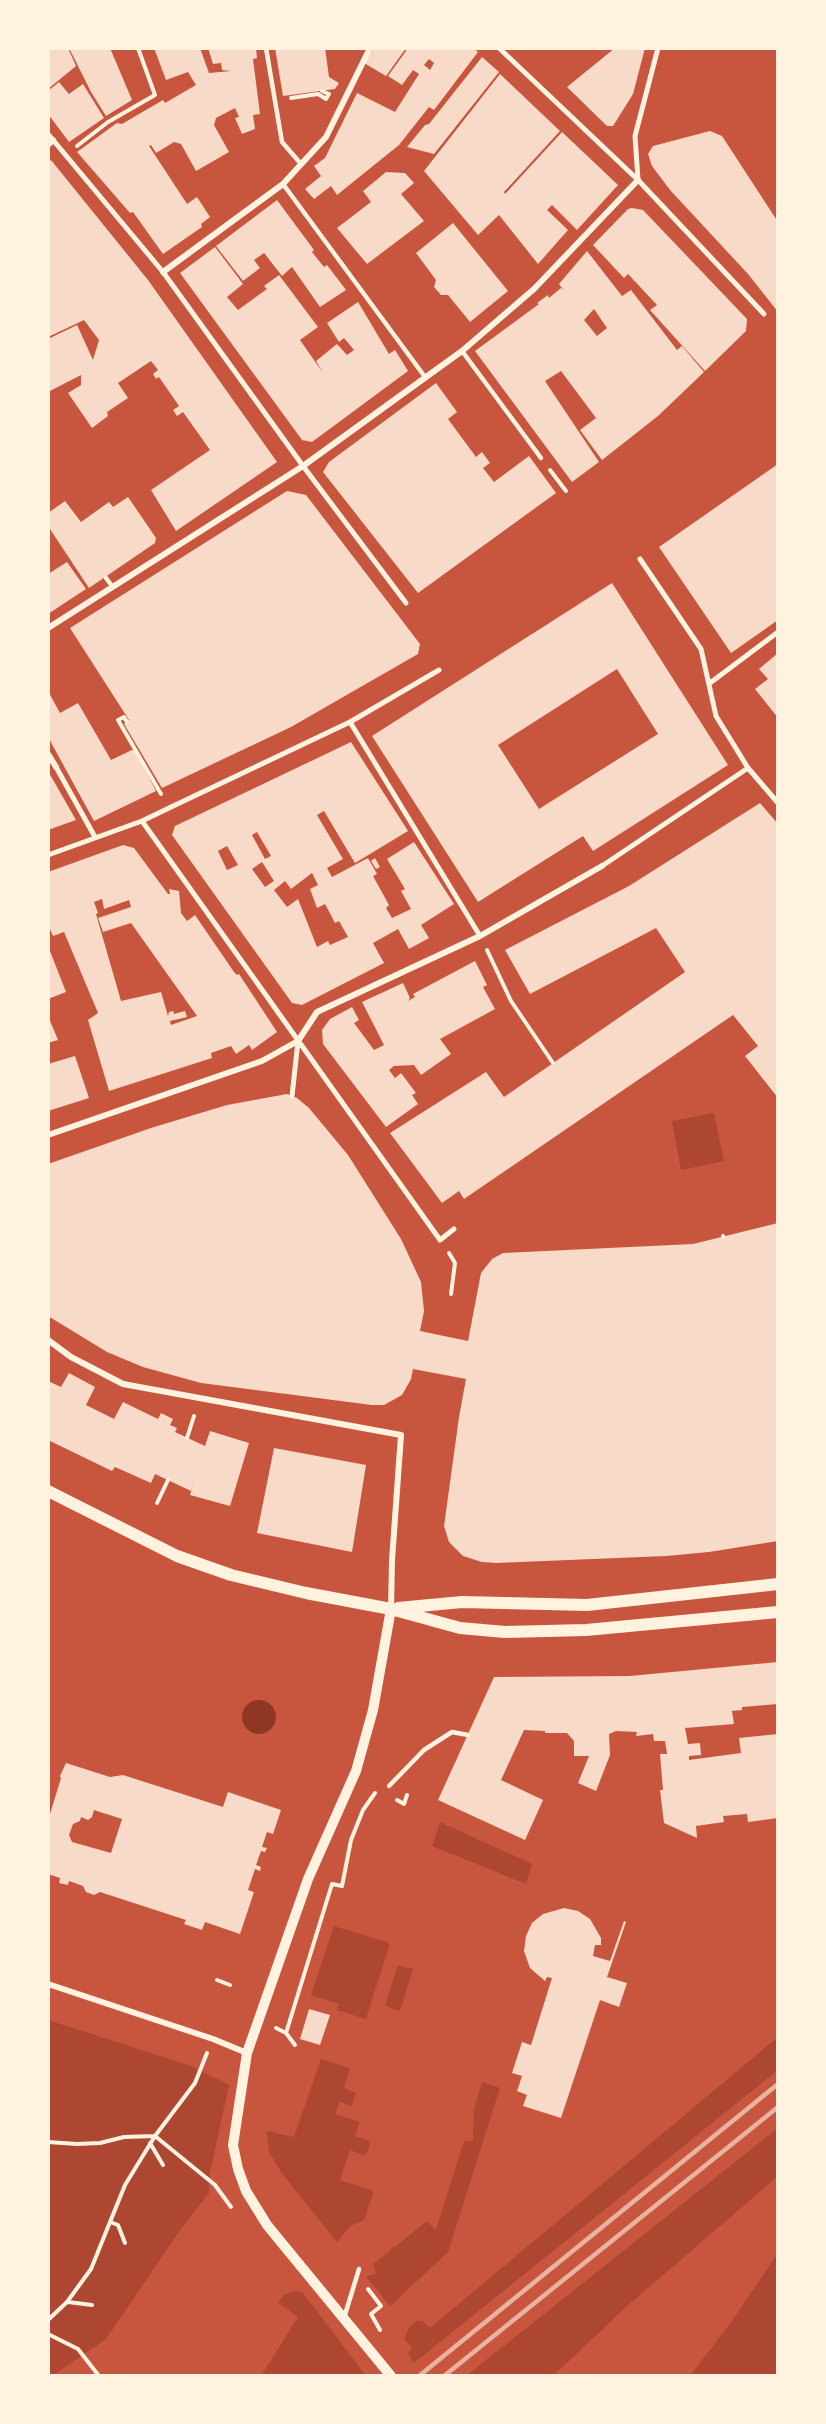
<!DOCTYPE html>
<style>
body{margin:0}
#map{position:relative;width:826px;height:2424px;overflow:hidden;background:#c8553d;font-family:Barlow,sans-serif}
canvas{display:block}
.frame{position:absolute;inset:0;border:50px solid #fff3e0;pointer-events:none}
</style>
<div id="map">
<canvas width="826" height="2424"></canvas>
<div class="frame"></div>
</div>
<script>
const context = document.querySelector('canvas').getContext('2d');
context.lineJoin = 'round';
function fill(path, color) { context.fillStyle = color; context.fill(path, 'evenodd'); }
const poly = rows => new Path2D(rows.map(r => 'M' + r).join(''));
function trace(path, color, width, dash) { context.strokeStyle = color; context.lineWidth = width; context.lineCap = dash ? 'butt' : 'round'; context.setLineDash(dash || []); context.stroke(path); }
fill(poly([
 [714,1113,724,1161,681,1170,672,1121],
 [440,1822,532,1864,526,1884,432,1846],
 [334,1926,390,1943,366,2019,337,2010,339,2004,311,1995],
 [398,1965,413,1969,400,2011,385,2006],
 [48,2020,191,2066,229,2085,209,2177,209,2193,180,2230,106,2339,52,2376,48,2376],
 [778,2037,778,2070,414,2363,408,2354,412,2348,404,2339,410,2326,416,2321,422,2321,430,2328],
 [321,2059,350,2068,344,2088,356,2093,352,2106,340,2102,335,2114,360,2122,355,2136,370,2141,368,2152,362,2155,350,2150,340,2180,374,2191,364,2220,350,2226,337,2242,283,2175,269,2152,267,2133,268,2131,294,2137],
 [482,2082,500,2088,448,2252,390,2306,367,2278,369,2275,376,2274,373,2264,390,2251,393,2246,395,2247,427,2221,436,2230,464,2141,473,2141,474,2109],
 [778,2128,778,2176,626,2307,553,2376,466,2376],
 [778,2253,778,2376,690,2376,729,2325],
 [294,2291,303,2293,366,2376,261,2376,298,2317,278,2303,284,2295]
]), '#ae4732');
fill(poly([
 '242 1717a17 17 0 1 1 34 0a17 17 0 1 1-34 0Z'
]), '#8f3625');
fill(poly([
 [48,48,68,48,76,66,48,89],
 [69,48,110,48,132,100,106,116,91,92],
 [154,48,200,48,209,73,231,71,222,70,221,63,213,64,208,48,256,48,257,58,253,59,260,114,253,115,255,129,242,134,235,118,239,117,235,108,216,118,214,125,229,152,196,171,181,144,174,142,156,153,151,145,149,146,187,204,197,197,210,217,201,224,202,227,163,254,133,212,130,213,77,152,117,123,122,124,163,100,165,103,196,85,188,72,166,80],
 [275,48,325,48,329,77,339,83,335,89,283,96],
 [374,48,406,48,386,76,364,63],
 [408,48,473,48,478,52,434,110,429,107,399,145,337,195,331,186,314,199,305,189,321,176,314,166,325,158,357,93,395,112,419,74,413,70,402,85,388,76],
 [429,59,434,63,430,70,424,65],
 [615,48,645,48,633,94,613,126,607,126,567,87],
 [482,57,499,72,434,154,407,147,425,125,429,124],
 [500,74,560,131,504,192,505,194,562,132,618,185,577,230,552,205,547,210,568,230,538,264,499,215,478,235,424,171],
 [59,82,69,94,83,84,104,118,69,142,48,114,48,91],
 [710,131,722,136,778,222,778,312,748,274,670,190,652,166,648,154,653,146],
 [51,160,148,280,277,462,176,531,151,490,210,450,183,412,177,416,173,410,179,406,159,377,156,379,153,374,158,370,151,361,118,383,128,398,107,412,108,416,92,428,68,393,81,385,81,375,48,392,48,339,77,325,93,360,99,340,84,320,48,337,48,163],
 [386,172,405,173,414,183,401,194,424,221,367,264,337,228,371,202,363,191],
 [277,200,314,250,312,252,324,267,327,265,346,290,320,307,292,267,282,276,264,253,254,260,260,268,243,281,216,246],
 [632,208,643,210,747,319,746,331,705,371,650,310,657,305,628,274,624,278,593,245,628,209],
 [453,223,508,291,470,322,448,295,441,295,434,287,436,280,416,253],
 [215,247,243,284,227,297,238,310,267,289,264,286,279,275,318,327,300,340,323,373,316,361,337,344,347,355,354,350,344,338,339,342,327,323,358,302,389,354,395,350,408,371,312,442,302,440,180,273],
 [587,251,622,296,631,290,677,350,682,346,704,372,658,416,602,460,580,430,596,418,561,371,545,381,599,462,572,482,475,351,539,304,537,303,548,295,549,298,561,288,564,291,559,284],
 [594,309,607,328,597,336,584,320],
 [436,383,457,412,448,419,476,457,482,452,490,463,483,468,494,482,529,456,556,493,418,593,323,472,329,462],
 [778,464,778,620,731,653,659,547],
 [287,491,306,495,420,644,418,654,291,727,162,788,124,724,129,720,70,628],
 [128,497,156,538,155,543,89,588,48,526,48,513,65,501,81,522,109,502,113,507],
 [67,562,86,589,48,614,48,574],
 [612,583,728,765,593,851,583,836,478,902,372,736],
 [617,669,658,734,539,809,498,745],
 [778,653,778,718,755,689,768,679,759,669],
 [48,691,60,713,78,703,111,760,134,749,156,791,94,821,48,737],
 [351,742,408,831,355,863,324,811,317,815,343,859,327,868,332,877,368,858,377,874,373,876,389,905,386,908,392,918,411,909,401,891,405,889,387,859,414,842,454,904,421,925,429,938,409,949,398,929,373,943,384,963,302,1005,292,1003,172,835,175,826],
 [257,832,271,856,265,859,252,835],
 [227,846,238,865,227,870,218,851],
 [262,862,274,881,265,887,252,869],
 [312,873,318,885,310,889,317,908,325,904,335,923,339,921,348,937,330,945,328,941,317,947,298,899,287,907,274,890,285,881,291,889],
 [48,771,76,820,48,830],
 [760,803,778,824,778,1098,745,1056,758,1046,733,1015,464,1199,459,1191,442,1203,390,1133,486,1072,504,1097,685,972,656,928,530,994,505,950,629,886],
 [123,845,134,848,168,894,170,894,169,889,179,891,181,913,187,921,195,915,234,972,237,975,239,974,277,1032,252,1050,249,1045,236,1054,231,1046,211,1053,212,1058,109,1091,88,1020,98,1013,64,932,53,936,50,929,48,929,48,872],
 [102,899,104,909,129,900,131,907,98,918,103,932,131,923,197,1016,171,1025,170,1021,187,1017,185,1011,174,1014,173,1011,169,1012,168,1016,161,992,121,1001,96,914,98,913,94,902],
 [375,858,380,867,376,869,371,861],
 [48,946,66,992,48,999],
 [475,961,487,985,483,987,495,1009,440,1039,451,1054,421,1075,414,1065,394,1066,389,1070,395,1078,401,1073,416,1093,412,1095,418,1104,386,1127,323,1044,322,1030,330,1019,352,1007,359,1020,354,1023,374,1050,384,1045,362,1002,403,983,410,998,408,1001,415,997,413,994],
 [48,1016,58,1040,48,1043],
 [75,1056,89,1098,48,1111,48,1064],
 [287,1094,297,1098,309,1108,348,1155,401,1239,421,1282,424,1311,420,1331,468,1341,481,1273,492,1259,503,1253,693,1244,778,1223,778,1541,709,1552,666,1556,496,1563,482,1562,463,1556,449,1542,444,1526,459,1417,466,1379,413,1369,411,1379,402,1395,384,1405,372,1405,201,1383,143,1367,107,1352,48,1316,48,1164,151,1128,227,1105],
 [69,1373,95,1387,86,1405,114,1419,123,1402,158,1419,161,1413,173,1419,170,1425,177,1428,175,1432,205,1446,210,1431,249,1443,230,1506,190,1495,196,1475,191,1491,155,1474,151,1483,115,1467,112,1471,48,1440,48,1381,61,1387],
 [274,1448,366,1465,352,1552,257,1533],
 [778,1662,778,1704,742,1707,742,1710,732,1711,734,1724,685,1728,688,1744,700,1743,701,1755,689,1756,689,1760,741,1753,739,1738,778,1734,778,1818,748,1822,747,1814,723,1816,724,1822,696,1826,697,1838,664,1823,660,1790,663,1790,660,1754,667,1754,665,1741,654,1741,653,1734,636,1736,637,1732,616,1731,609,1734,610,1755,596,1791,578,1783,589,1756,574,1756,574,1741,567,1733,545,1733,545,1731,524,1730,501,1780,543,1800,525,1840,438,1800,494,1677,630,1676],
 [66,1763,110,1777,123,1775,223,1807,228,1792,281,1810,273,1834,267,1832,262,1847,267,1848,265,1852,261,1851,256,1865,261,1867,260,1871,255,1869,248,1890,254,1892,240,1934,205,1922,202,1930,184,1924,186,1920,100,1892,94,1895,86,1892,83,1886,69,1881,68,1885,59,1883,60,1878,48,1874,50,1814,61,1778,60,1776],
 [94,1810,122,1819,111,1853,72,1842,69,1835,73,1824,80,1821,81,1817,88,1820,92,1817],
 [564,1908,578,1911,590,1919,601,1938,601,1945,595,1945,593,1956,610,1961,624,1921,626,1922,607,1977,627,1983,619,2007,600,2000,561,2118,523,2106,527,2095,517,2091,522,2076,512,2073,522,2042,531,2045,552,1978,547,1977,545,1981,530,1968,524,1951,526,1936,532,1923,543,1914],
 [309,2009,330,2015,320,2045,300,2039]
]), '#f7dbc8');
trace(poly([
 [291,98,318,94,326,99,329,94,322,91],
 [77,146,108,122,155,95,138,48],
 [550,470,566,491],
 [127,722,124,717,118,720,161,794],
 [487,950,511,1001,553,1063],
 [723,1236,723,1237],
 [449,1253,455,1263,451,1294],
 [187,1438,194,1416],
 [157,1503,168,1480],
 [397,1800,404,1804,407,1795],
 [217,1980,230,1985],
 [276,2028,286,2033,295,2045],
 [286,2033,332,1884,342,1886,351,1840,363,1810,375,1793],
 [48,2142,77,2144,100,2143,124,2137,155,2136,215,2185,231,2207],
 [150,2143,163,2165],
 [110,2222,118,2225,125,2243],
 [368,2289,381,2306,371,2314,380,2330],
 [68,2302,92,2305],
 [48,2320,67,2302,91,2269,125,2185,155,2136,195,2083,207,2053],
 [48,2334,78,2349,99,2376]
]), '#fff3e0', 4);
trace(poly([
 [266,48,282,142,301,164],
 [283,184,425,377],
 [462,351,541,458],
 [106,578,112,586],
 [389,1786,424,1750,452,1732,468,1735],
 [344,2318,359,2269]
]), '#fff3e0', 4.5);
trace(poly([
 [499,48,638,180,764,314],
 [48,134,163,272,303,466,406,603],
 [638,180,635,136,658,48],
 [640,559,701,649,716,716,748,768,778,803],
 [710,683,778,632],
 [350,722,480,936],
 [56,767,95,837],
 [142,821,440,1240,454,1229],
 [48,855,142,821,169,808,350,722,439,670],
 [602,866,748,768],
 [292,1096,298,1041]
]), '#fff3e0', 5);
trace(poly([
 [48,145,53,140],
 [163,272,283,184,326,137,370,48],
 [48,628,303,466,462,351,534,289,638,180],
 [48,754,56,767],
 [48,1135,262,1061,298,1041,317,1012,480,936,602,866],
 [48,1340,71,1357,123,1384,401,1435,392,1560,391,1609],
 [48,1984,213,2039,247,2053]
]), '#fff3e0', 6);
trace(poly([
 [391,1609,373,1710,356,1771,308,1879,247,2053,233,2145,238,2169,246,2191,267,2225,391,2376]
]), '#fff3e0', 10);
trace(poly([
 [48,1491,177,1556,231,1575,306,1593,391,1609,460,1628,505,1632,586,1630,778,1612],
 [398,1608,462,1602,587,1605,778,1584]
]), '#fff3e0', 12);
trace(poly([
 [419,2376,778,2084],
 [444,2376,778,2107]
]), '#e9b49f', 4.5);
</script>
